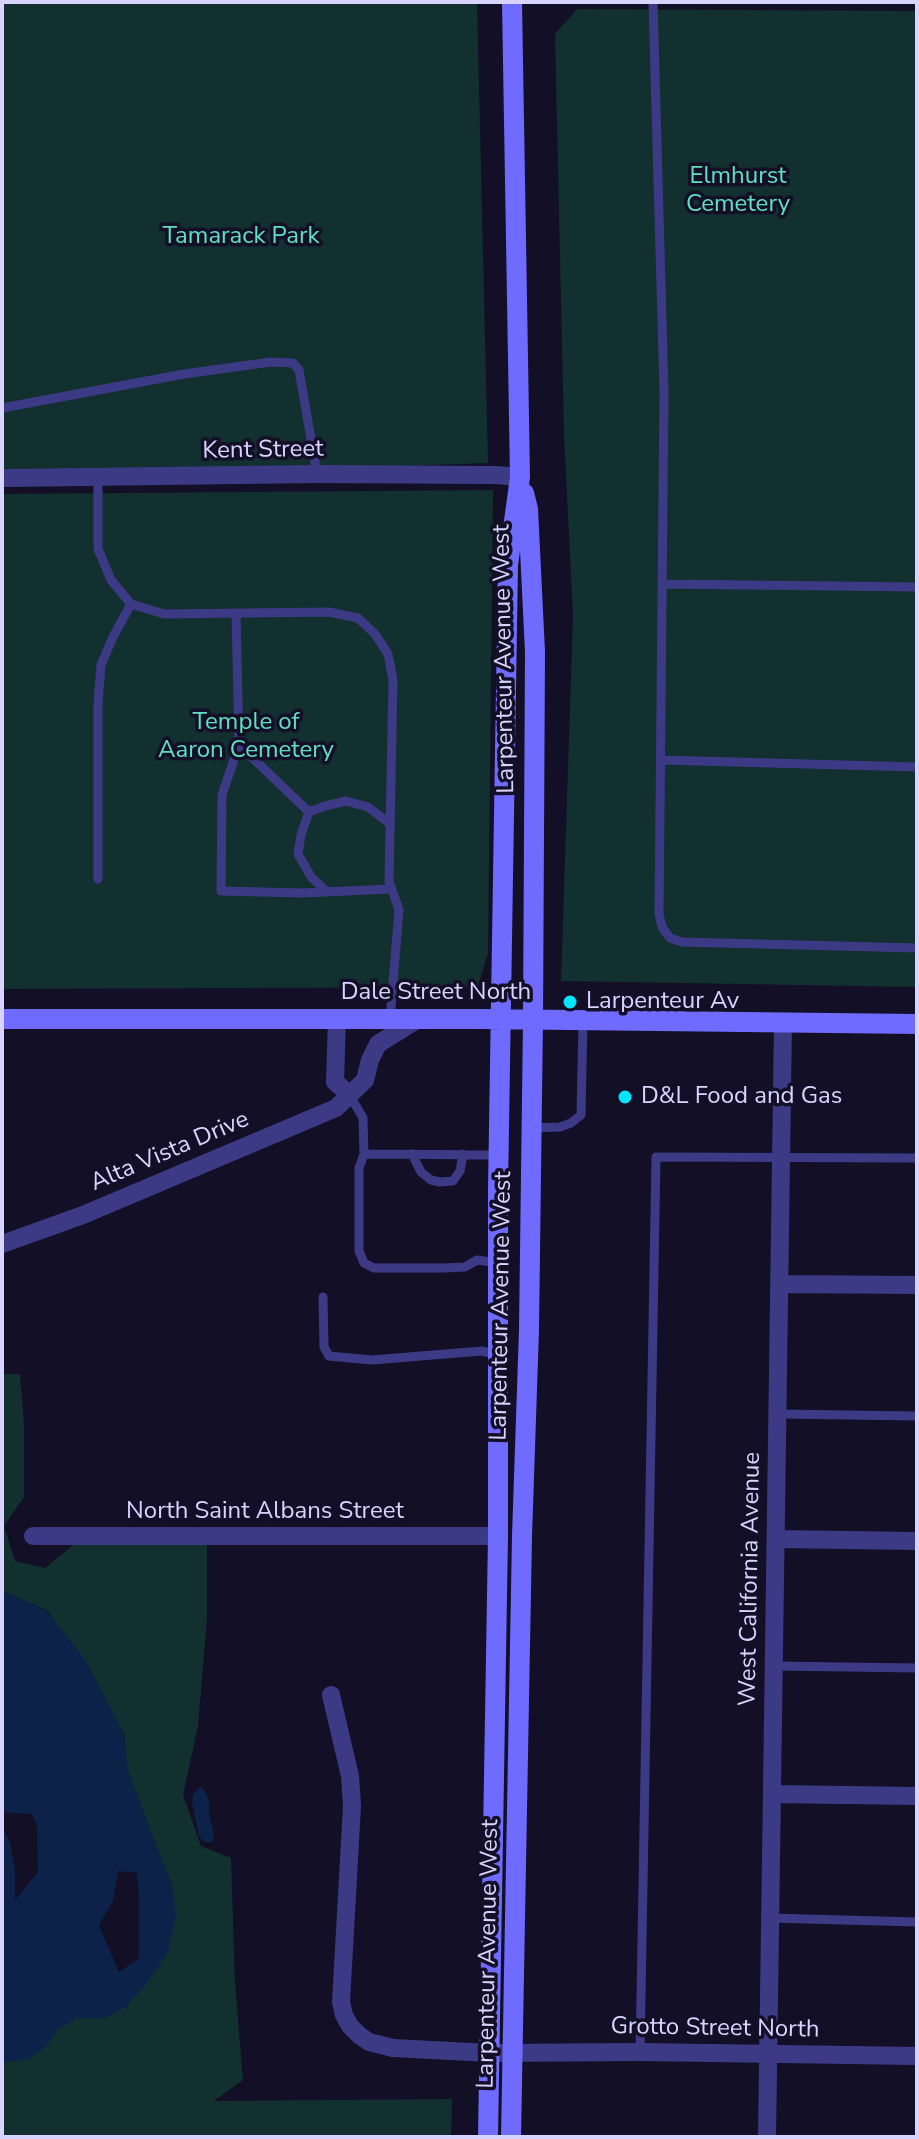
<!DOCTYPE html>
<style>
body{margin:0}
#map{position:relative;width:919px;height:2139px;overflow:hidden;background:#130f26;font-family:"Nunito Sans",sans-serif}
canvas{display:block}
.frame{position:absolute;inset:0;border:4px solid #d9d4ff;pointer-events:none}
</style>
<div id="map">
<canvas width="919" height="2139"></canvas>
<div class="frame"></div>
</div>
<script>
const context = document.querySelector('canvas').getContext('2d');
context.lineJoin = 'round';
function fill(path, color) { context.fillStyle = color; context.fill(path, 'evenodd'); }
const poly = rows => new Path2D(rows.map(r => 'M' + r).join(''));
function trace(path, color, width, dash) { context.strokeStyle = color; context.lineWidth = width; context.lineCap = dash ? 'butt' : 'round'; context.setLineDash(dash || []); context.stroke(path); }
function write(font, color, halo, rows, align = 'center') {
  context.font = font + ' "Nunito Sans",sans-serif'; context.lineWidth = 7; context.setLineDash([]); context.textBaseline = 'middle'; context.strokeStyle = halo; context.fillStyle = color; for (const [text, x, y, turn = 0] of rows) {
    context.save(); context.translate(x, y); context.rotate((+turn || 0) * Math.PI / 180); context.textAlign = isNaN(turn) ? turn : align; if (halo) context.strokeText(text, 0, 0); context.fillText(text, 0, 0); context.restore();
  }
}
fill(poly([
 [2,2,477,2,488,463,98,477,2,479],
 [577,9,917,11,917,987,561,981,573,615,564,435,555,34],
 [493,490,488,953,478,987,2,989,2,494],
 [2,1374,20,1374,24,1425,24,1497,4,1526,15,1561,45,1568,73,1545,207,1545,207,1618,198,1726,183,1795,201,1846,231,1858,235,1983,243,2080,214,2101,452,2099,451,2137,2,2137,2,2061,5,2062,45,2047,58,2029,77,2017,104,2018,127,2006,172,1885,156,1846,127,1769,124,1734,48,1611,2,1591]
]), '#12302f');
fill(poly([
 [2,1591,47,1611,86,1661,124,1734,127,1769,156,1846,172,1885,176,1916,168,1952,147,1983,127,2006,104,2018,77,2018,58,2029,45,2047,30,2059,5,2062,2,2061,2,1827,10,1843,15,1870,15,1900,38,1872,37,1825,32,1814,2,1812],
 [118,1871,137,1873,139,1899,139,1958,119,1972,99,1925,113,1901],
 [201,1787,205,1791,209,1802,209,1814,214,1833,213,1842,205,1842,199,1837,196,1822,192,1803,193,1794]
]), '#0c2248');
trace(poly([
 [653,2,664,392,659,914,662,927,670,938,682,942,917,948],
 [2,408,184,374,271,362,293,363,299,370,317,474],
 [98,477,98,549,111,580,131,604,164,614,329,612,358,618,375,634,388,654,393,680,389,881,399,910,390,1019],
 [662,584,917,587],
 [236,613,239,745,222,795,221,891,302,893,391,889],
 [239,745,309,812],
 [660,760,917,767],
 [98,879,98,703,101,665,113,637,131,604],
 [327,892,311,877,298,854,301,835,309,812,325,806,346,801,368,807,390,824],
 [349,1094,363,1118,364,1154,498,1155],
 [531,1128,560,1127,571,1123,581,1115,583,1021],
 [364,1154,359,1168,359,1251,364,1263,374,1268,445,1268,465,1267,477,1260,498,1263],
 [412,1154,421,1172,431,1180,440,1182,453,1181,460,1171,463,1154],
 [323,1297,324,1347,329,1356,372,1360,482,1351,499,1355],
 [778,1414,917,1416],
 [774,1666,917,1668],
 [770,1918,917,1922],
 [640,2052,656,1157,917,1158]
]), '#3d3a85', 9);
trace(poly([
 [6,478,317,474,496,475,520,477],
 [337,1019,335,1082,349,1094],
 [2,1244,83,1215,336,1108,365,1080,370,1060,378,1044,418,1019],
 [780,1284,917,1285],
 [33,1536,498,1536],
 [776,1539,917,1541],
 [331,1695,350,1776,352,1806,341,2002,344,2015,350,2026,359,2035,369,2042,393,2048,490,2053,640,2052,917,2056],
 [772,1794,917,1796],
 [767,2137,783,1022]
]), '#3d3a85', 18);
trace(poly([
 [2,1019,484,1019,917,1024],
 [488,2137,498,1536,498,1189,508,565,520,477,512,2],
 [511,2137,522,1536,529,1330,533,1020,535,652,528,509,524,493]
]), '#6f6bff', 20);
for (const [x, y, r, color] of [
 [570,1002,8,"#00e5ff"],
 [625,1097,8,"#00e5ff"]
]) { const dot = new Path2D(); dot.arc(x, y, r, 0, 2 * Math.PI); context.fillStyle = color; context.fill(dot); trace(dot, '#130f26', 3); }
write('24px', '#5fe0c0', '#130f26', [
 ["Elmhurst",738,177],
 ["Cemetery",738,205],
 ["Tamarack Park",241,237],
 ["Temple of",246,723],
 ["Aaron Cemetery",246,751]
]);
write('24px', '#d9d4ff', '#130f26', [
 ["Kent Street",263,451,-1],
 ["Larpenteur Avenue West",505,659,-91],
 ["Dale Street North",436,993],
 ["Alta Vista Drive",170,1152,-23],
 ["Larpenteur Avenue West",502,1306,-89],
 ["North Saint Albans Street",265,1512],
 ["West California Avenue",751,1579,-89],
 ["Larpenteur Avenue West",489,1954,-89],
 ["Grotto Street North",715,2029,1]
]);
write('24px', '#d9d4ff', '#130f26', [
 ["Larpenteur Av",586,1002],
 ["D&L Food and Gas",641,1097]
], 'left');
</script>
